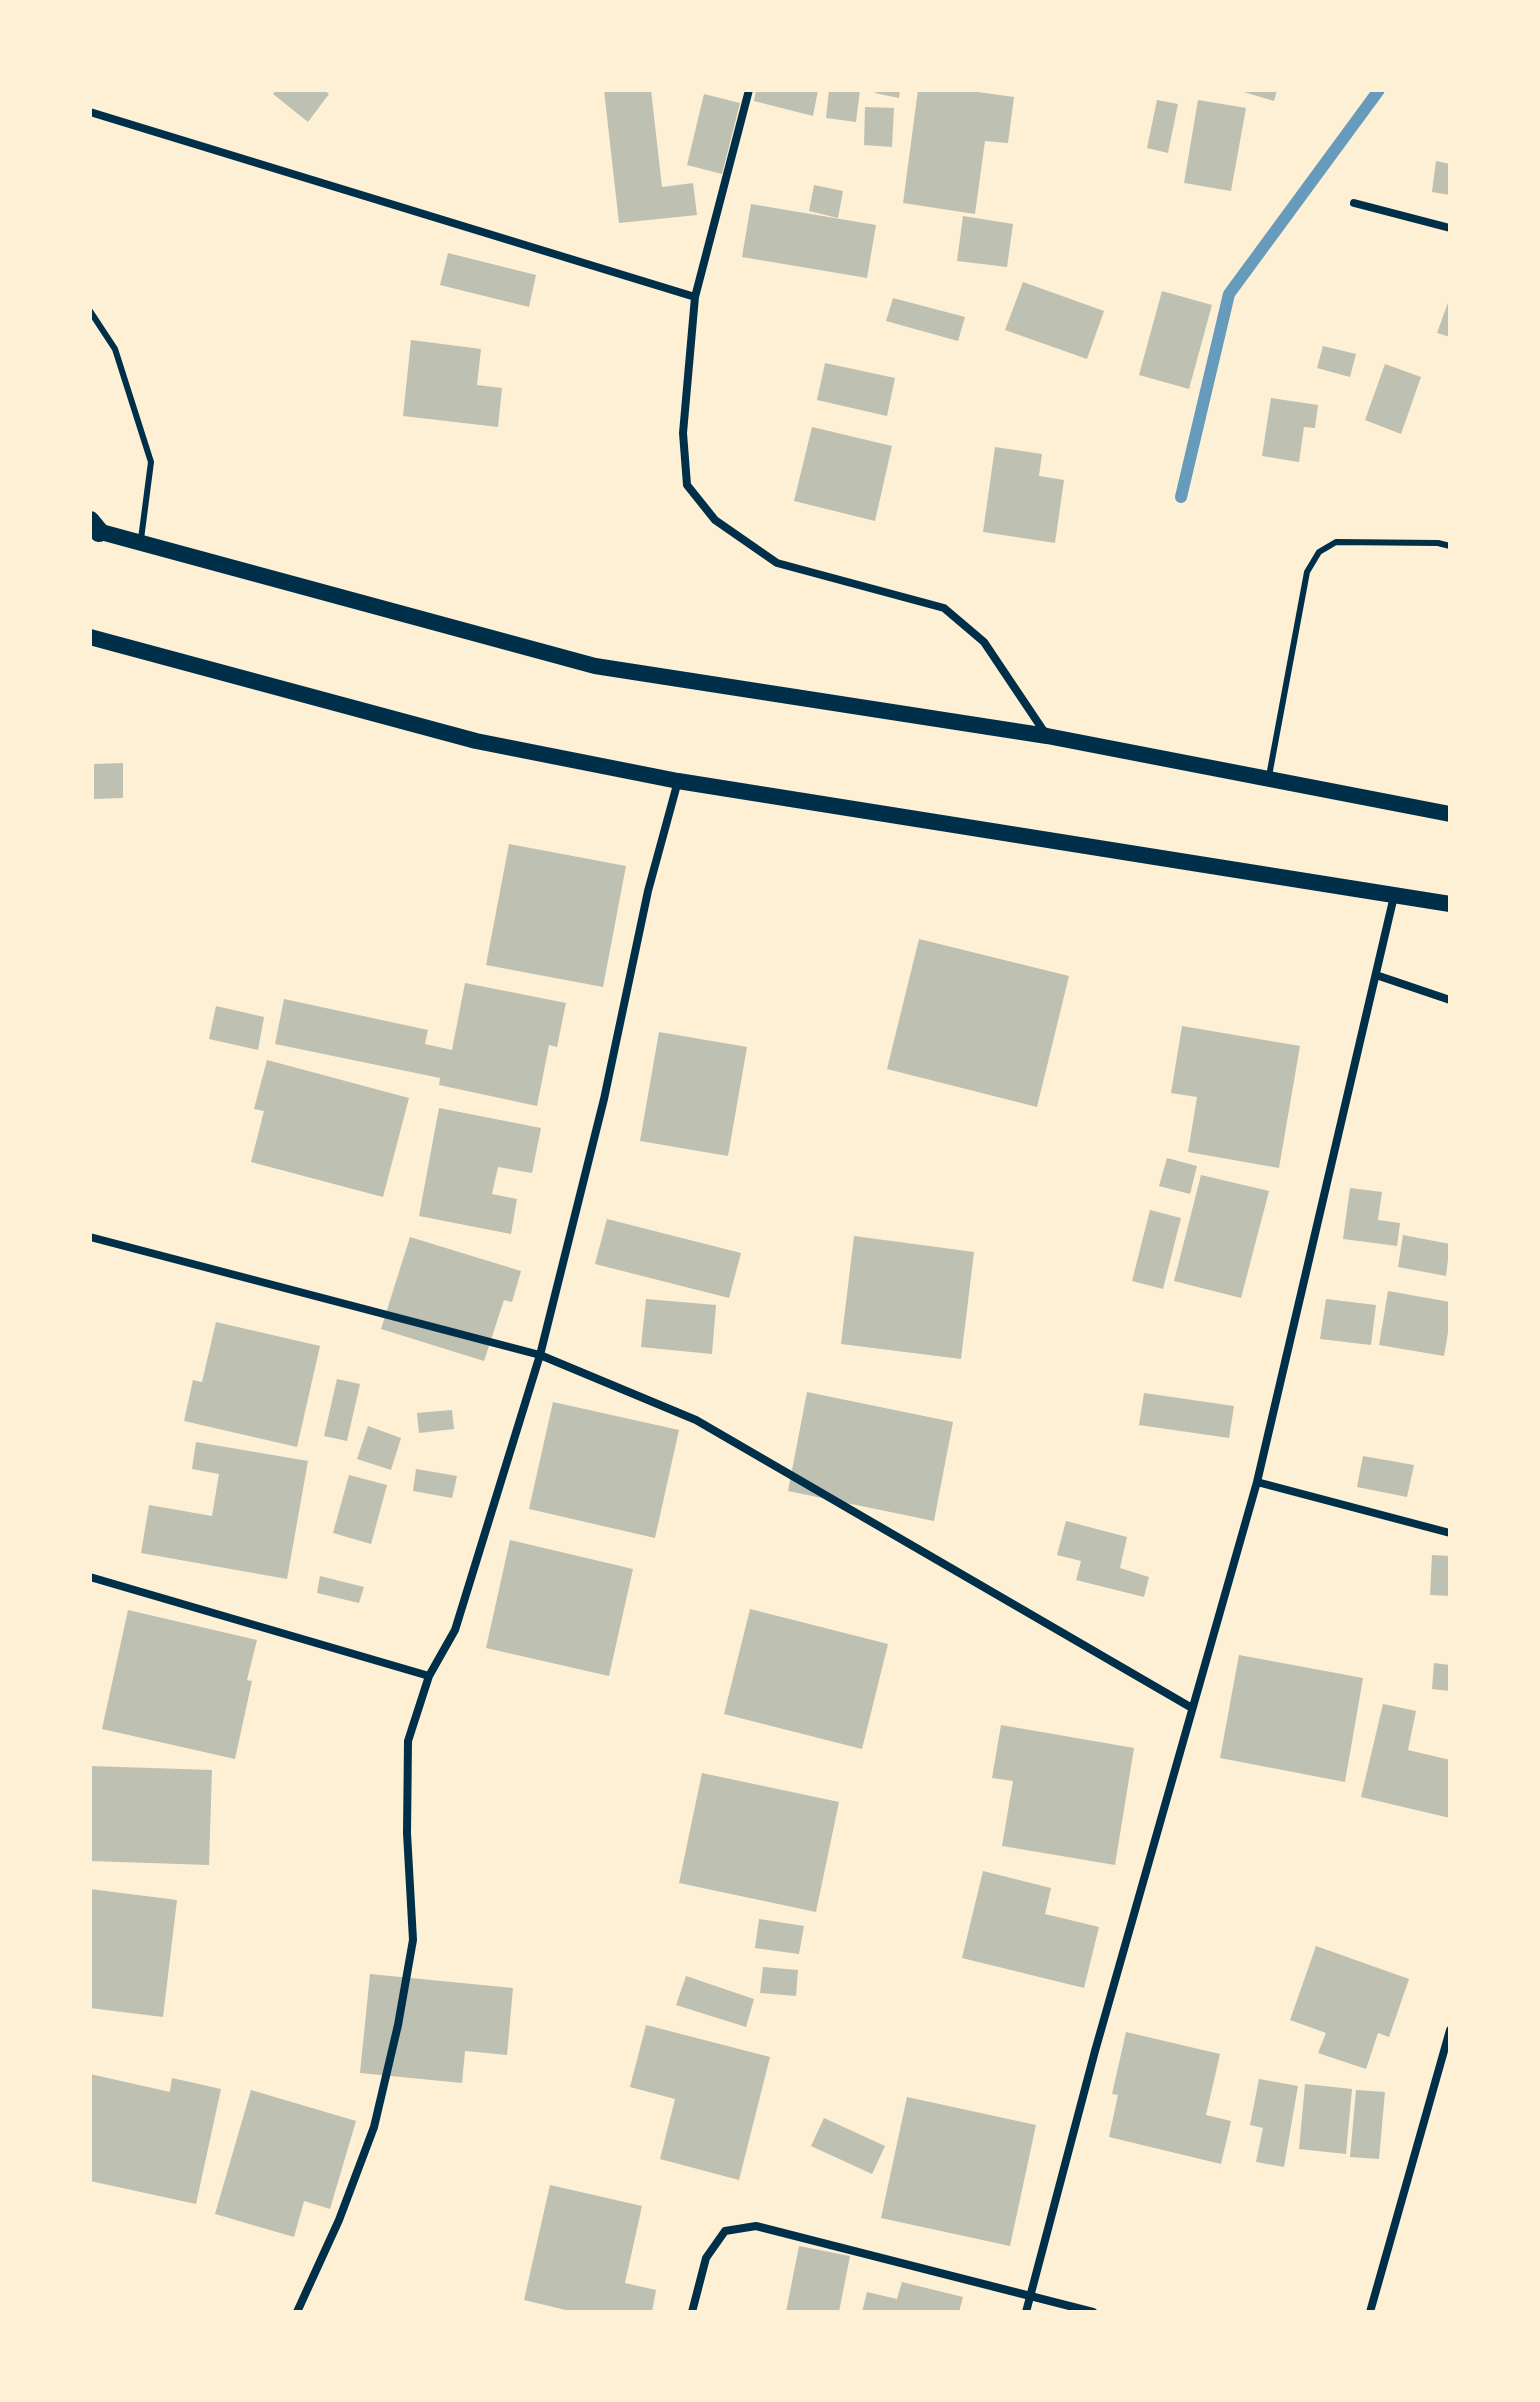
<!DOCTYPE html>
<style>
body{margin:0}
#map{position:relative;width:1540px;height:2402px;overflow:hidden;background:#fdf0d5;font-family:Inter,sans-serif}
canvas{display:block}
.frame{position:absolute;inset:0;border:92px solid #fdf0d5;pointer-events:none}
</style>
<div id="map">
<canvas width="1540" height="2402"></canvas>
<div class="frame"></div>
</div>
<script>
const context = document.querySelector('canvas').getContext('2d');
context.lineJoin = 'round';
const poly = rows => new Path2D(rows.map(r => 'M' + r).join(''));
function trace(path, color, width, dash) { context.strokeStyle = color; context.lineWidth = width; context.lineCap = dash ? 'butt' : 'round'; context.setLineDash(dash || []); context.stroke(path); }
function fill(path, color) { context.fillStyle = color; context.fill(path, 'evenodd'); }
trace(poly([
 [1181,497,1229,294,1379,90]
]), '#669bbc', 12);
fill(poly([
 [276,90,324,90,329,94,308,122,273,94],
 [604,90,651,90,662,187,693,183,697,215,619,223],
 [756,90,818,90,813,116,754,101],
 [829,90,860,90,856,122,826,118],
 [876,90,900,90,899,98,875,93],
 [918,90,963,90,1014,97,1008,143,985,141,975,214,903,203],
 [1237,90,1277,90,1274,101],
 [704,94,740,103,722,174,687,165],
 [1157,100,1178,104,1168,153,1147,148],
 [1198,100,1246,108,1231,191,1184,183],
 [865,107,894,108,892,147,864,145],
 [1436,161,1450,164,1450,195,1432,192],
 [814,185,843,191,838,218,809,211],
 [751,204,876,225,867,278,742,257],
 [963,216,1013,224,1007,267,957,261],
 [448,253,536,275,529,307,440,285],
 [1023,282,1104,311,1087,359,1005,330],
 [1162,291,1212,305,1189,389,1139,375],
 [1450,297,1450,337,1437,333],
 [893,298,965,317,958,341,886,321],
 [411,340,481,349,477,385,502,388,498,427,403,416],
 [1323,346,1356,354,1350,377,1317,368],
 [825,363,895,378,887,416,817,400],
 [1385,364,1421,377,1401,434,1365,420],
 [1271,398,1318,405,1315,428,1304,427,1299,462,1262,456],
 [812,427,892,446,875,521,794,501],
 [995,447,1042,454,1039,476,1064,480,1055,543,983,532],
 [123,763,123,798,94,799,94,764],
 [509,844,626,866,603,987,486,965],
 [919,939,1069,976,1037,1107,887,1069],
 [465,983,566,1003,557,1047,549,1045,537,1106,439,1085,440,1078,275,1044,284,999,428,1030,425,1044,452,1050],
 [216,1006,264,1017,258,1050,209,1039],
 [1182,1026,1300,1046,1279,1168,1188,1152,1197,1097,1171,1093],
 [659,1032,747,1047,728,1156,640,1141],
 [267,1060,409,1098,383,1197,251,1162,264,1111,254,1109],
 [439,1108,541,1128,532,1173,498,1167,492,1194,517,1199,511,1234,419,1216],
 [1167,1158,1197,1166,1190,1194,1159,1186],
 [1201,1175,1269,1191,1241,1298,1174,1281],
 [1350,1188,1382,1192,1378,1220,1400,1223,1397,1246,1343,1239],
 [1150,1210,1181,1218,1163,1289,1132,1281],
 [607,1219,741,1253,729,1298,595,1264],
 [1403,1235,1450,1244,1446,1276,1398,1267],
 [854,1236,974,1252,961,1359,841,1344],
 [410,1237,521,1271,512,1302,504,1300,484,1361,381,1329],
 [1388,1291,1450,1302,1450,1321,1444,1356,1379,1345],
 [646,1299,716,1305,712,1354,641,1347],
 [1326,1299,1376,1305,1371,1345,1320,1339],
 [216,1322,320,1346,297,1447,184,1421,193,1380,202,1382],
 [337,1379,360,1384,347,1441,324,1436],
 [807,1392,953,1422,934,1521,788,1491],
 [1144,1393,1234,1406,1229,1438,1139,1425],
 [553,1402,679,1430,655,1538,529,1509],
 [452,1410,454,1429,419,1433,417,1413],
 [368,1426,401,1438,391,1470,357,1459],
 [196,1442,308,1461,287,1579,141,1553,149,1505,212,1516,219,1474,192,1469],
 [1363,1456,1414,1465,1407,1497,1357,1487],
 [416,1469,457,1476,452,1498,413,1491],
 [349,1475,387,1485,371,1544,333,1533],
 [1066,1521,1127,1537,1120,1568,1149,1577,1144,1597,1076,1580,1081,1561,1057,1555],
 [510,1540,633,1569,609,1676,486,1648],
 [1432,1555,1450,1556,1450,1596,1430,1595],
 [320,1576,364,1587,359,1603,317,1593],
 [750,1609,888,1644,862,1749,724,1714],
 [128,1610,257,1640,247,1680,252,1681,235,1759,102,1729],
 [1239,1655,1363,1678,1345,1782,1220,1758],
 [1434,1663,1450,1665,1450,1691,1432,1689],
 [1383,1704,1416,1711,1408,1750,1450,1760,1450,1818,1361,1797],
 [1001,1725,1134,1748,1115,1865,1002,1846,1013,1781,992,1778],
 [90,1766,212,1770,209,1865,90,1861],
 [702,1773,839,1802,816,1912,679,1883],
 [983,1871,1051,1888,1045,1914,1099,1927,1084,1988,962,1958],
 [90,1889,177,1900,163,2017,90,2008],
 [759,1919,804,1926,799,1954,755,1948],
 [1316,1946,1409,1979,1389,2037,1378,2033,1366,2069,1318,2053,1326,2033,1290,2020],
 [763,1967,798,1970,796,1996,760,1993],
 [370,1974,513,1988,507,2055,465,2051,462,2083,360,2073],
 [686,1976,754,1999,746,2027,676,2005],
 [646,2025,770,2057,739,2180,660,2159,675,2099,630,2087],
 [1126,2032,1220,2054,1206,2115,1231,2121,1221,2164,1109,2137,1118,2095,1112,2094],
 [90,2074,170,2092,172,2078,221,2089,196,2204,90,2181],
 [1259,2079,1298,2086,1284,2167,1256,2162,1263,2128,1250,2125],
 [1305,2084,1352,2089,1346,2154,1299,2149],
 [251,2090,356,2121,330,2209,304,2201,294,2237,215,2214],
 [1356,2090,1385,2092,1379,2159,1350,2157],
 [907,2097,1036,2125,1010,2246,881,2218],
 [824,2118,885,2146,872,2174,811,2146],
 [550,2185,642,2206,625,2283,656,2290,652,2312,574,2312,524,2300],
 [799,2246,850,2256,839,2312,786,2312],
 [902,2282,963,2297,959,2312,862,2312,867,2292,897,2299]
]), '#bec0b2');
trace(poly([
 [90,311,115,349,151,462,141,539],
 [1269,776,1307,572,1319,552,1336,542,1438,543,1450,546]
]), '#003049', 6);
trace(poly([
 [749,90,695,297,683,433,687,485,715,520,777,563,944,608,984,642,1047,736],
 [90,112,695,297],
 [1354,203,1450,228],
 [1376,975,1450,1000],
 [90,1237,540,1355,696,1420,1192,1708],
 [1257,1482,1450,1533],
 [90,1577,429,1676],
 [297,2312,339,2220,374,2127,398,2025,413,1940,407,1833,408,1741,429,1676,455,1630,540,1355,604,1099,648,891,678,781],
 [692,2312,706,2258,725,2231,756,2226,1093,2312],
 [1026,2312,1095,2051,1257,1482,1394,896],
 [1370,2312,1450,2030]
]), '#003049', 8);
trace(poly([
 [90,529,595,666,1047,736,1450,814],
 [90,637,476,741,678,781,1450,904]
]), '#003049', 16);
trace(poly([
 [90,521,99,532]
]), '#003049', 20);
</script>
